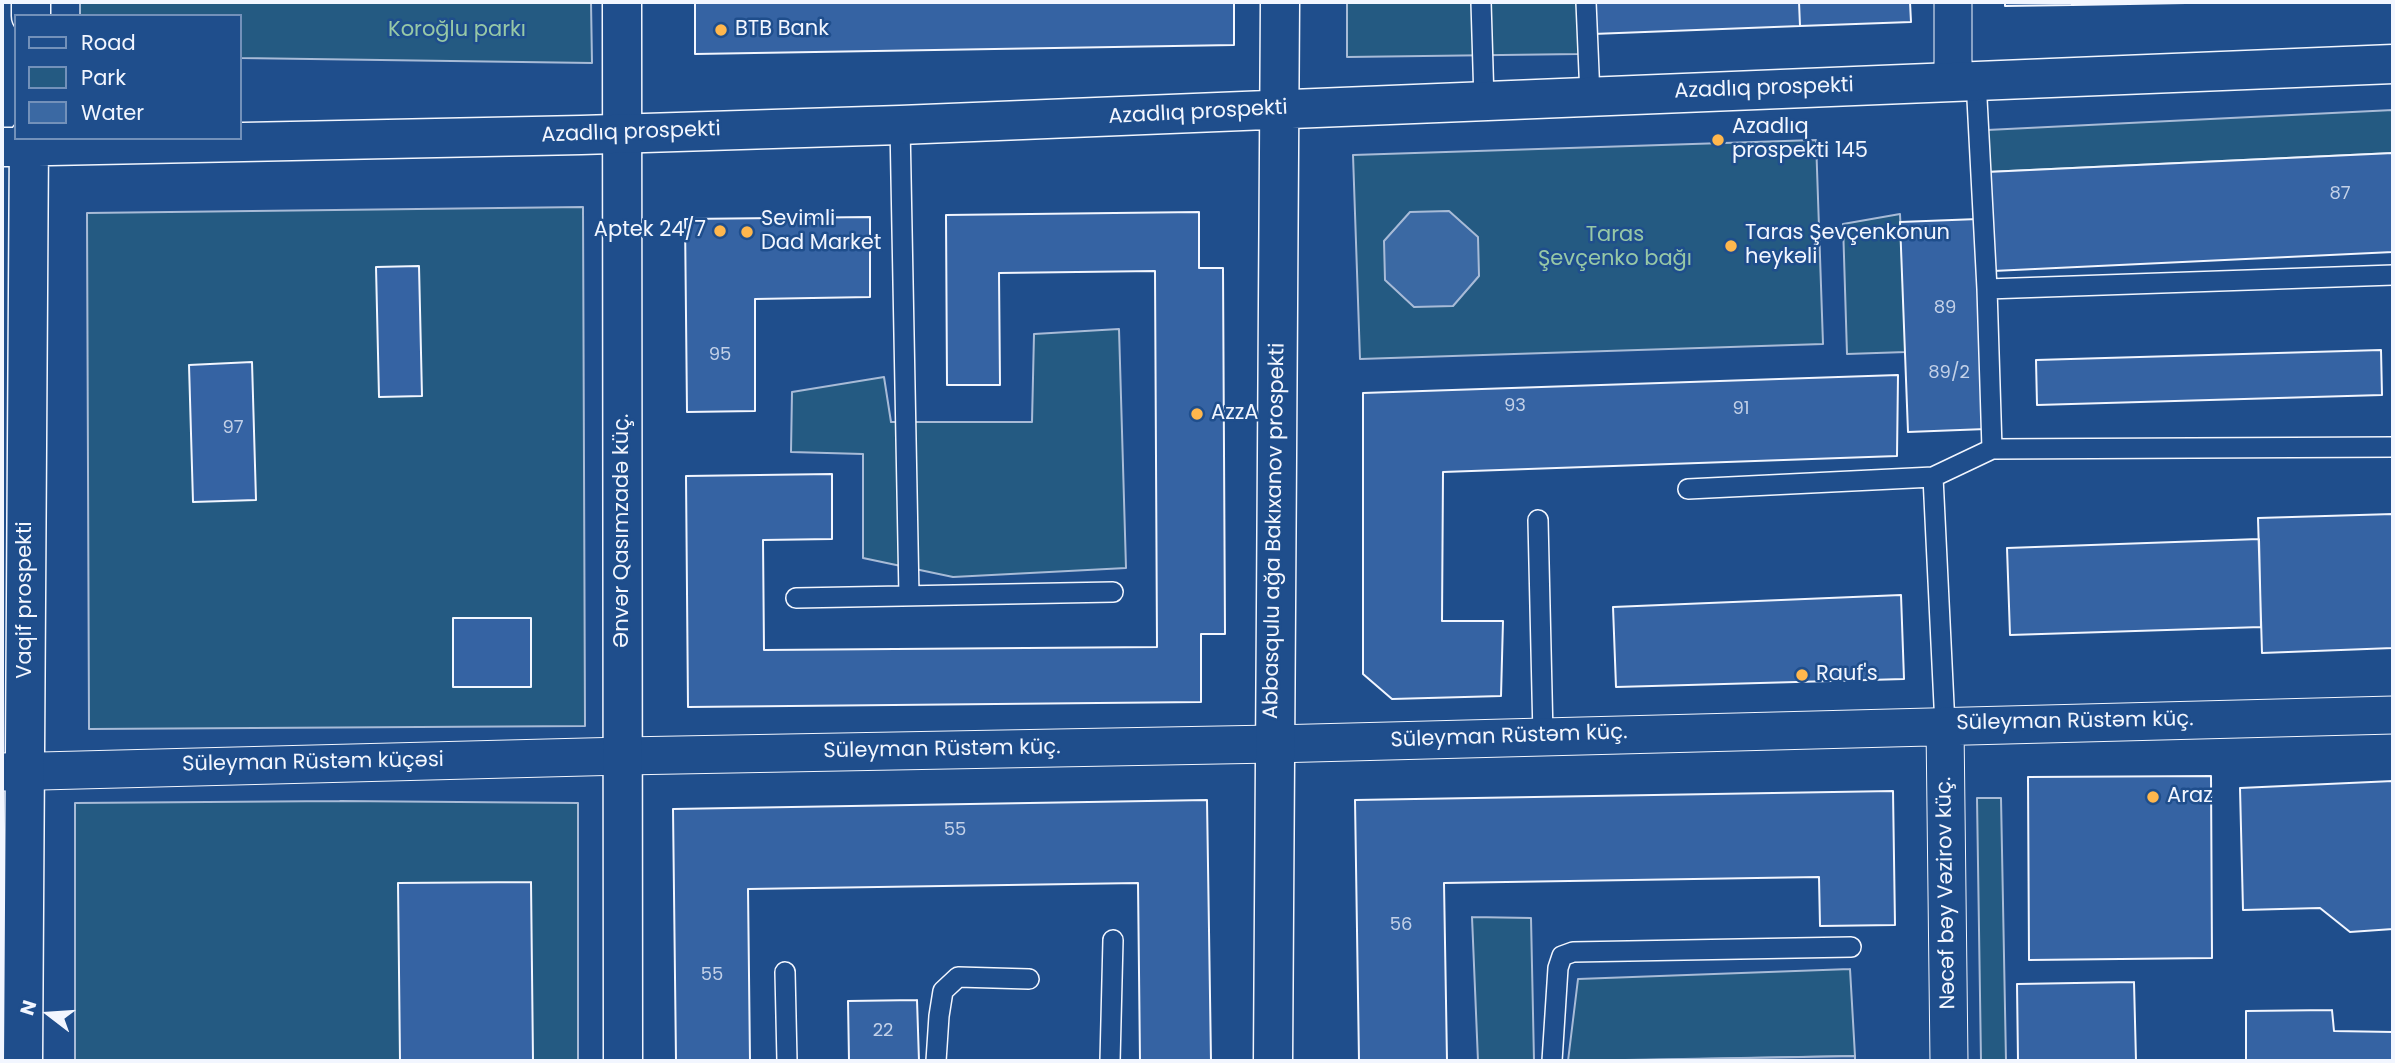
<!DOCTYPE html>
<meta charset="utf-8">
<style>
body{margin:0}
#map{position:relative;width:2395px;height:1063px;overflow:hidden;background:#1f4e8c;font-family:Poppins,sans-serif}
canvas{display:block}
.frame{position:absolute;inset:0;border:4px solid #f2f6ff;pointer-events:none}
.legend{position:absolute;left:14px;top:14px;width:228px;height:126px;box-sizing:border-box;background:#1f4e8c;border:2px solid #7391ba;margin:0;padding:9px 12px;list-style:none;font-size:21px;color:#f2f6ff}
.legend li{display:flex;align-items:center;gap:14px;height:35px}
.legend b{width:35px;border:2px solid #7391ba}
.north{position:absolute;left:14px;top:979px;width:70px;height:70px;-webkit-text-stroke:5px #1f4e8c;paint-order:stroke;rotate:287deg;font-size:19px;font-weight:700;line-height:28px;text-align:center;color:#f2f6ff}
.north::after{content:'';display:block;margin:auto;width:24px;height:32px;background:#f2f6ff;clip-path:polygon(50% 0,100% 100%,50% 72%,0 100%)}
</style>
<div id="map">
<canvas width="2395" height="1063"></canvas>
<div class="frame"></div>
<ul class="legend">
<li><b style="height:9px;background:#1f4e8c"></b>Road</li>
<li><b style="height:19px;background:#245a82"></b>Park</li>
<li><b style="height:19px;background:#3b69a3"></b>Water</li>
</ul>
<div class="north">N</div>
</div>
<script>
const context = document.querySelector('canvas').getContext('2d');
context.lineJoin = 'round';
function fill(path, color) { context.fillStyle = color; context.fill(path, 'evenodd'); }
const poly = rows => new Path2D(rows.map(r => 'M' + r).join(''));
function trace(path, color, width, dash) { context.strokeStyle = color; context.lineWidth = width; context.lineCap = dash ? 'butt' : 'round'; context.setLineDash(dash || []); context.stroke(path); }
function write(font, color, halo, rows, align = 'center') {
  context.font = font + ' Poppins,sans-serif'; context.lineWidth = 5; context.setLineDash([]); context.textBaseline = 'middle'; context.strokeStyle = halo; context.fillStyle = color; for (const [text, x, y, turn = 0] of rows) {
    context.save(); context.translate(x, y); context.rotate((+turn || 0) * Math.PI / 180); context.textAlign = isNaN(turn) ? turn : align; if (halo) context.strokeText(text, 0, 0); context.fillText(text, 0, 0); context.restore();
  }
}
const green = poly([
 [80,2,591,2,592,63,240,58,240,16,80,16,80,2],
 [1347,2,1578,2,1579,54,1347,57,1347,2],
 [2393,110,2393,153,1987,172,1987,130,2393,110],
 [1816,140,1823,344,1360,359,1353,155,1816,140],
 [583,207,585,726,89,729,87,213,583,207],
 [1900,214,1906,352,1847,354,1843,224,1900,214],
 [1119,329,1126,568,953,577,863,558,863,454,791,452,792,392,884,377,891,422,1032,422,1034,334,1119,329],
 [1977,798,2001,798,2006,1061,1981,1061,1977,798],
 [340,801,578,803,578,1061,75,1061,75,803,340,801],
 [1472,917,1531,918,1534,1061,1478,1061,1472,917],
 [1850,969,1855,1056,1568,1061,1578,979,1850,969]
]);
fill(green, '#245a82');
trace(green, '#a8bbd7', 2);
const parking = poly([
 [1855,1056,1855,1061,1594,1061,1855,1056]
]);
fill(parking, '#305b95');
trace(parking, '#a8bbd7', 2);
const water = poly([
 [1449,211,1478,237,1479,276,1453,306,1414,307,1385,280,1384,241,1410,212,1449,211]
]);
fill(water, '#3b69a3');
trace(water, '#a8bbd7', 2);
const building = poly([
 [695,2,1234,2,1234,45,695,54,695,2],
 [1592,2,1799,2,1800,26,1593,34,1592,2],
 [1799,2,1910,2,1911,22,1800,26,1799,2],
 [2005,2,2072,2,2072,5,2005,6,2005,2],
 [2072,2,2243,2,2072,5,2072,2],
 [2393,153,2393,252,1993,271,1987,172,2393,153],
 [1199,212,1199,268,1223,268,1225,634,1201,634,1201,702,688,707,686,476,832,474,832,539,763,540,764,650,1157,647,1155,271,999,273,1000,385,947,385,946,215,1199,212],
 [870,217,870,297,755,299,755,411,687,412,685,219,870,217],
 [1978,219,1986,429,1908,432,1900,222,1978,219],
 [419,266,422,396,379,397,376,267,419,266],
 [2381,350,2382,395,2037,405,2036,360,2381,350],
 [252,362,256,500,193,502,189,365,252,362],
 [1898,375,1897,456,1443,472,1442,621,1503,621,1501,696,1392,699,1363,674,1363,393,1898,375],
 [2393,514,2393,648,2262,653,2258,518,2393,514],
 [2259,539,2261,627,2010,635,2007,548,2259,539],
 [1901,595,1904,679,1616,687,1613,607,1901,595],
 [453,618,531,618,531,687,453,687,453,618],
 [2211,776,2212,958,2029,960,2028,777,2211,776],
 [2393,781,2393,929,2350,932,2320,908,2243,910,2240,788,2393,781],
 [1893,791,1895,925,1820,926,1819,877,1444,883,1447,1061,1359,1061,1355,800,1893,791],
 [1207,800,1211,1061,1140,1061,1138,883,748,889,750,1061,676,1061,673,809,1207,800],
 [531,882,533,1061,400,1061,398,883,531,882],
 [2134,982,2136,1061,2018,1061,2017,984,2134,982],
 [917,1000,919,1061,849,1061,848,1001,917,1000],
 [2332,1010,2334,1031,2393,1032,2393,1061,2246,1061,2246,1011,2332,1010]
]);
fill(building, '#3563a3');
trace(building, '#f2f6ff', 2);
const lane = poly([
 [1481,2,1484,101],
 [1586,2,1590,96],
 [1976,80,1987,289],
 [900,125,909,596],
 [1992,449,1987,289,2393,275],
 [1933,477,1945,726],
 [1688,489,1933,477,1992,449,2393,447],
 [1538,520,1543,736],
 [796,598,1113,592],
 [785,972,787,1061],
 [936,1061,939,1016,943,991,958,977,1029,979],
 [1110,1061,1113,940],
 [1552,1061,1558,968,1562,956,1573,952,1851,947]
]);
const street = poly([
 [1953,2,1953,81],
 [1945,726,1949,1061],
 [2,772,624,756,1273,744,2393,715]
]);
const secondary = poly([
 [622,2,623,1061]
]);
const primary = poly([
 [31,16,31,2],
 [2,147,581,135,900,125,2393,64],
 [23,1061,29,138],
 [1273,1061,1280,2]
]);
trace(lane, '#f2f6ff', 22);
trace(street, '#f2f6ff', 39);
trace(secondary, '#f2f6ff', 41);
trace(primary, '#f2f6ff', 41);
trace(lane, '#1f4e8c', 19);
trace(street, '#1f4e8c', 37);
trace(secondary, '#1f4e8c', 38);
trace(primary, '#1f4e8c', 38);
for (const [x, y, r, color] of [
 [721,30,7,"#ffb74d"],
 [1718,140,7,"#ffb74d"],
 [720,231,7,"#ffb74d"],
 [747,232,7,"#ffb74d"],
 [1731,246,7,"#ffb74d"],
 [1197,414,7,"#ffb74d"],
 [1802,675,7,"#ffb74d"],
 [2153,797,7,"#ffb74d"]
]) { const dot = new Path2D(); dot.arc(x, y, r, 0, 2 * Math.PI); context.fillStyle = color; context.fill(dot); trace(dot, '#1f4e8c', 2.5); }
write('18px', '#c3d1e8', null, [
 ["87",2340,194],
 ["89",1945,308],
 ["95",720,355],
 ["89/2",1949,373],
 ["93",1515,406],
 ["91",1741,409],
 ["97",233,428],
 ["55",955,830],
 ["56",1401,925],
 ["55",712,975],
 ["22",883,1031]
]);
write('21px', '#f2f6ff', '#1f4e8c', [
 ["BTB Bank",735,30],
 ["Azadlıq",1732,128],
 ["prospekti 145",1732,152],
 ["Sevimli",761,220],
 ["Dad Market",761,244],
 ["Aptek 24/7",706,231,"right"],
 ["Taras Şevçenkonun",1745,234],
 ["heykəli",1745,258],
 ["AzzA",1211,414],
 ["Rauf's",1816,675],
 ["Araz",2167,797]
], 'left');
write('21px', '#97c8a6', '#1f4e8c', [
 ["Koroğlu parkı",457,31],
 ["Taras",1615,236],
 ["Şevçenko bağı",1615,260]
]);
write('21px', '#f2f6ff', '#1f4e8c', [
 ["Azadlıq prospekti",1764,89,-2],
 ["Azadlıq prospekti",1198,113,-3],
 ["Azadlıq prospekti",631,133,-2],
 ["Ənvər Qasımzadə küç.",623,531,-90],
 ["Abbasqulu ağa Bakıxanov prospekti",1275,531,-89],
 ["Vaqif prospekti",26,600,-90],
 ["Süleyman Rüstəm küç.",2075,722,-1],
 ["Süleyman Rüstəm küç.",1509,737,-2],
 ["Süleyman Rüstəm küç.",942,750,-1],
 ["Süleyman Rüstəm küçəsi",313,763,-1],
 ["Nəcəf bəy Vəzirov küç.",1947,893,-91]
]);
</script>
